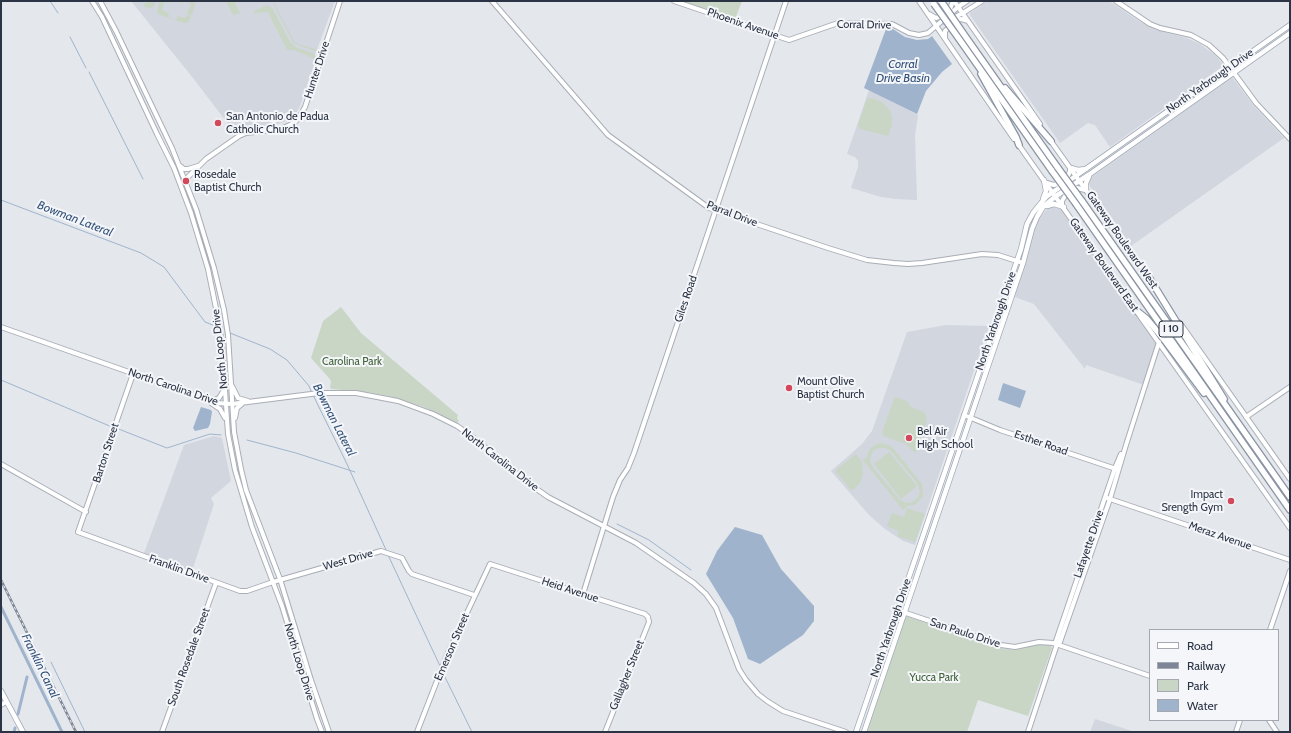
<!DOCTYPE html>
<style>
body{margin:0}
#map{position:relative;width:1291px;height:733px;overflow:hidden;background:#e4e7ec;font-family:Cabin,sans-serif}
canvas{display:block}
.frame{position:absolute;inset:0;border:2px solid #2b3445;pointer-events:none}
.legend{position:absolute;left:1149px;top:629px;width:130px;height:92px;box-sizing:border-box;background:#f4f6f9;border:1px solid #a4a8b1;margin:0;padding:5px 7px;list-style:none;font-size:12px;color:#2b3445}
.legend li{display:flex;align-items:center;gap:8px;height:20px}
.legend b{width:20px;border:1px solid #a4a8b1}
</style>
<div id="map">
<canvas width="1291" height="733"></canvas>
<div class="frame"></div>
<ul class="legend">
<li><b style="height:5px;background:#fff"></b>Road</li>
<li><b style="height:5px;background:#7d8696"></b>Railway</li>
<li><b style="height:11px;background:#c9d6c5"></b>Park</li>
<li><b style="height:11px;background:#9fb4cc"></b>Water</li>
</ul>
</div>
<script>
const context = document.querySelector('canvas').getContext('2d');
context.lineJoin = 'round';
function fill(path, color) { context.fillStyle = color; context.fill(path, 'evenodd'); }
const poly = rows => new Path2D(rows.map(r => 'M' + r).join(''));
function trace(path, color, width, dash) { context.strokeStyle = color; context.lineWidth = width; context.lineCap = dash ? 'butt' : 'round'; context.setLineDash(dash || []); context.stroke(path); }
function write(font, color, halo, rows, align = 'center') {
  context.font = font + ' Cabin,sans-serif'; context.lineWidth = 4; context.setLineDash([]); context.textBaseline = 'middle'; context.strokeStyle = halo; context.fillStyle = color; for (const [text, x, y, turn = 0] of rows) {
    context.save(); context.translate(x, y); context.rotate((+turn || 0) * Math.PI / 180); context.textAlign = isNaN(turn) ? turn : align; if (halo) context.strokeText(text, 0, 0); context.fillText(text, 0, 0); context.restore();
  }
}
fill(poly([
 [131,1,335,1,315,55,316,59,300,106,295,115,287,121,278,124,242,130,235,133,193,78],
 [988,1,1109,1,1139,21,1156,30,1187,38,1200,44,1215,55,1222,63,1223,66,1110,147,1095,125,1088,123,1060,143,970,15,970,13],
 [1232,77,1253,105,1284,138,1131,246,1089,185,1089,179],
 [869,90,918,115,915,136,917,200,896,199,881,197,851,188,858,167,858,161,855,157,847,154],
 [1055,200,1157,343,1144,385,1086,365,1085,369,1034,304,1012,296,1035,227,1039,218],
 [946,325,989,326,915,545,903,541,885,529,869,515,831,471,862,444,872,431,907,332],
 [214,436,222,438,231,481,211,498,214,504,192,571,144,553,184,445],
 [1095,719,1135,732,1090,732]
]), '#d2d6de');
fill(poly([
 [150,1,156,1,154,6,151,8,145,7,143,4],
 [160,1,165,1,162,10,169,13,168,17,176,20,178,16,185,18,187,15,191,16,189,21,187,23,181,22,160,15,157,12],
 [190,1,196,1,192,15,187,14,191,4,189,3],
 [226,1,234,1,240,13,233,15],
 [682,1,742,1,735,19],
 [273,3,274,3,294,41,298,44,318,50,318,52,300,46,293,42],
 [267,5,272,8,290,42,297,48,313,53,316,57,316,59,294,50,287,50,268,12,254,13,254,11],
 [867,98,874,99,882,102,890,111,892,118,892,125,888,136,860,129,858,125],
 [341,307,361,333,458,415,457,419,459,420,458,422,457,423,424,407,389,396,366,392,332,389,330,388,331,381,329,378,311,358,323,321],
 [895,397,907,401,911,407,924,412,927,419,919,446,915,453,906,444,883,436,882,432],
 [880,443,889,445,893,448,922,484,923,496,916,504,911,506,905,506,906,508,903,510,863,460,865,458,866,459,870,449,875,445],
 [881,448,885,448,890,450,917,483,920,491,919,496,914,501,910,503,904,502,899,499,872,466,870,461,872,453,875,449],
 [889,452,917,486,901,499,874,464],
 [856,454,862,462,863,474,860,483,852,491,836,472,837,469],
 [907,508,925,514,915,542,897,536,899,531,887,526,892,513,904,517],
 [906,616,1004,649,1016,650,1035,645,1046,644,1051,646,1052,648,1028,716,978,700,967,732,865,732,904,618]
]), '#c9d6c5');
fill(poly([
 [886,29,893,29,905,37,917,40,928,39,932,36,952,64,942,72,926,91,917,114,864,88],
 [1003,383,1026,391,1020,408,998,400],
 [201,407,211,410,212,412,210,424,208,428,195,431,193,428],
 [735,527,762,535,781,569,814,606,814,621,803,635,760,664,748,659,733,618,706,574,717,551]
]), '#9fb4cc');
trace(poly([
 [50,1,58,13],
 [70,37,86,68],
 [89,72,143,179],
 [1,200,141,253,164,267,205,322,218,327],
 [230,333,270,349,287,360,309,386,312,393],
 [1,380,112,427],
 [313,395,346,462,387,552],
 [116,428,167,448,210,434,221,435],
 [247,440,296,453,355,472],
 [617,524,649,540,691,570],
 [388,555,441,668],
 [51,662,85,732],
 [442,671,472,732]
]), '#9fb4cc', 1);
trace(poly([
 [1,607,62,732],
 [18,714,27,677],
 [14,732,15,728]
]), '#9fb4cc', 3);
const secondary = poly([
 [92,1,102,17,157,134,174,168,191,213,208,269,218,318,222,346,228,434,235,470,252,527,282,606,317,719,322,732],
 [100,1,116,31,172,148,196,209,214,268,224,310,228,335,234,432,241,469,246,490,280,579,311,680,329,732],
 [492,1,608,135,709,208,828,248,867,260,894,263,908,264,922,263,982,254,998,255,1023,263],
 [674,1,789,40,838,23,892,24,909,33,919,35,928,33,958,7,967,1],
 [919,1,1014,139],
 [954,1,1040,124],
 [1116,1,1150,24,1160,28,1191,35,1209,45,1223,58,1256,103,1290,139],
 [929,14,936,18,939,17,950,9,953,1],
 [945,22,963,13,982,1],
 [945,38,945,31,957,20,961,19,968,21],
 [1050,140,1151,281],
 [1018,144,1290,528],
 [179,165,184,169,188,169,198,166],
 [184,181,206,159,239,136,246,133,281,129,294,123,298,119,305,107,340,1],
 [1047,183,1054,185,1057,184,1068,176,1070,171,1070,168],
 [1062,205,1062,201,1065,196,1077,188,1085,190],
 [1180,323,1290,479],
 [1,327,217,403,232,404,319,393,356,393,398,401,433,414,457,426,474,438,528,483,548,497,636,543,694,583,706,594,716,608,739,669,746,680,758,694,767,701,783,711,846,732],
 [133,374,78,532,240,591,247,591,273,582,381,551,402,558,409,571,412,574,474,595],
 [232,386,238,398,248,401],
 [211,402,219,398,224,390],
 [211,403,220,409,225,418],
 [964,415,1000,430,1116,469],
 [1246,417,1290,387],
 [235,418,237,408,242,404],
 [1,464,86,512],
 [1107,498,1290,560],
 [583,594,613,497,620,480,628,468,634,453,786,1],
 [897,610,1001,645,1015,647,1039,642,1053,643,1150,676],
 [1270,630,1290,571],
 [1057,644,1056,641,1115,468,1121,454],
 [1,705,6,702],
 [1269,720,1277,732],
 [162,732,216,583],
 [417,732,447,655,490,564,645,614,648,617,649,622,605,732],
 [1028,732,1057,644,1060,642,1110,499,1126,445,1159,342],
 [1236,732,1240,720]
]);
const primary = poly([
 [1071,168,1078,170,1086,169],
 [1086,189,1086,183,1089,176],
 [1043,199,1046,191,1044,180],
 [1047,206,1054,204,1064,207],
 [1,691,23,732],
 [856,732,1021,249,1027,224,1033,213,1046,197,1290,25],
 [864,732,1023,263,1032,229,1037,217,1043,207,1056,196,1090,174,1290,33]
]);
const highway = poly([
 [963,33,1058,168],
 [957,36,1052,171],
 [981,74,1016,137,1019,145],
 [1005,88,1051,141],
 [1082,201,1290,497],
 [1076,204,1290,510],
 [1150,279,1224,399],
 [1137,311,1147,319,1166,342,1204,393]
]);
trace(secondary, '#a9aeb7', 6);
trace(primary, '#a3abb8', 6);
trace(highway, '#8b94a3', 8);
trace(secondary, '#fff', 4);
trace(primary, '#fff', 4.5);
trace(highway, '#fff', 5.5);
const rail = poly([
 [1,580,76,732]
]);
trace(rail, '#7d8696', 2.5);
trace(rail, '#f4f6f9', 1, [3]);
const highwayBridge = poly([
 [941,1,963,33],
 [934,4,957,36],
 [1058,168,1082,201],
 [1052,171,1076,204]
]);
trace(highwayBridge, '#8b94a3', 8, []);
trace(highwayBridge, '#fff', 5.5);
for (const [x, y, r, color] of [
 [218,123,4,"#d1495b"],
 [186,181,4,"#d1495b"],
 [789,388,4,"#d1495b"],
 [909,438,4,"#d1495b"],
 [1231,501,4,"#d1495b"]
]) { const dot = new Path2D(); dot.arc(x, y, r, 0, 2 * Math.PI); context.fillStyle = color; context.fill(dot); trace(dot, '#f4f6f9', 1.5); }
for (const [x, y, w] of [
 [1171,329,24]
]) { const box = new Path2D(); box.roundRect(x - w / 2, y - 8, w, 16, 3); context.fillStyle = '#f4f6f9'; context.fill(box); trace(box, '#2b3445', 1); }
write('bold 10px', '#2b3445', null, [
 ["I 10",1171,329]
]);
write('11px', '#2b3445', '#f4f6f9', [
 ["Phoenix Avenue",743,24,19],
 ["Corral Drive",864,25,1],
 ["Hunter Drive",317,70,-72],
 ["North Yarbrough Drive",1210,81,-35],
 ["Parral Drive",732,214,21],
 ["Gateway Boulevard West",1122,240,55],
 ["Gateway Boulevard East",1104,265,55],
 ["Giles Road",686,299,-71],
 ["North Yarbrough Drive",996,321,-71],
 ["North Loop Drive",220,349,-96],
 ["North Carolina Drive",173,387,19],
 ["Esther Road",1041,443,19],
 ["Barton Street",106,453,-72],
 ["North Carolina Drive",500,460,38],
 ["Meraz Avenue",1220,536,19],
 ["Lafayette Drive",1089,544,-71],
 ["West Drive",348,560,-16],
 ["Franklin Drive",179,569,20],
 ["Heid Avenue",570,590,18],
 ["North Yarbrough Drive",891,628,-71],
 ["San Paulo Drive",965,633,18],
 ["Emerson Street",452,647,-67],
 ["South Rosedale Street",189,657,-70],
 ["North Loop Drive",299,662,73],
 ["Gallagher Street",627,675,-68]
]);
write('11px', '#2b3445', '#f4f6f9', [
 ["San Antonio de Padua",226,117],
 ["Catholic Church",226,130],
 ["Rosedale",194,175],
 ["Baptist Church",194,188],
 ["Mount Olive",797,382],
 ["Baptist Church",797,395],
 ["Bel Air",917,432],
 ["High School",917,445],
 ["Impact",1223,495,"right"],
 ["Srength Gym",1223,508,"right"]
], 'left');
write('11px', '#3f6138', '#f4f6f9', [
 ["Carolina Park",352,362],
 ["Yucca Park",934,678]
]);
write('italic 12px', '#34527a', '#f4f6f9', [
 ["Corral",903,64],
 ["Drive Basin",903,78],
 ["Bowman Lateral",75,219,21],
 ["Bowman Lateral",334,420,63],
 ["Franklin Canal",40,666,64]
]);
</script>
